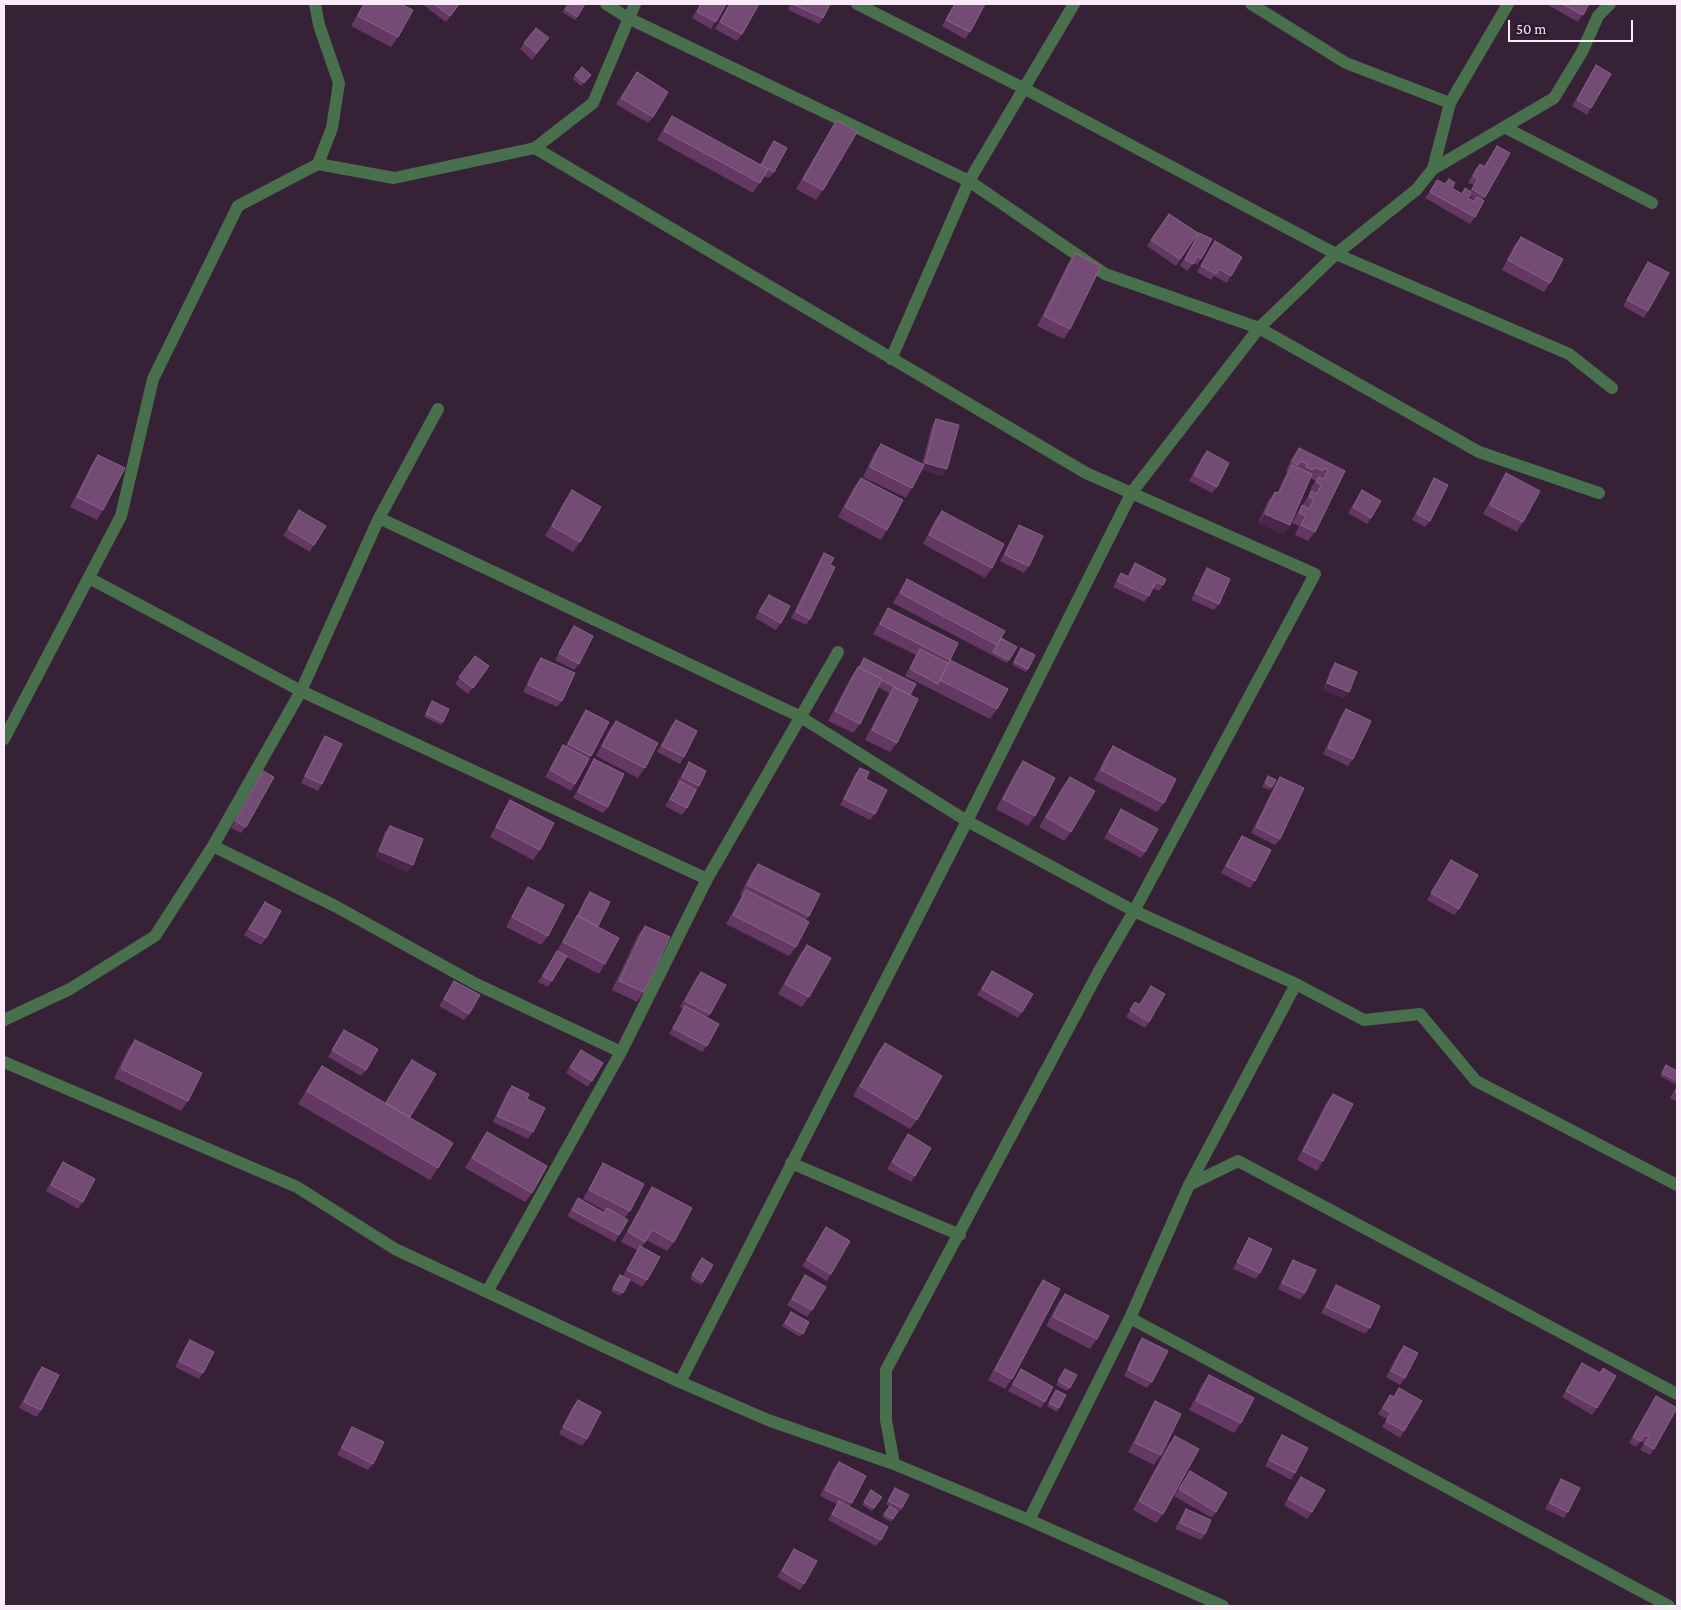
<!DOCTYPE html>
<style>
body{margin:0}
#map{position:relative;width:1681px;height:1610px;overflow:hidden;background:#362137;font-family:"Crimson Pro",serif}
canvas{display:block}
.frame{position:absolute;inset:0;border:5px solid #f9eaf8;pointer-events:none}
.scale{position:absolute;left:1508px;top:20px;width:125px;height:22px;box-sizing:border-box;border:2px solid #f9eaf8;border-top:0;padding-left:6px;font-size:15px;line-height:18px;white-space:nowrap;color:#f9eaf8;-webkit-text-stroke:4px #2c172d;paint-order:stroke}
</style>
<div id="map">
<canvas width="1681" height="1610"></canvas>
<div class="frame"></div>
<div class="scale">50 m</div>
</div>
<script>
const context = document.querySelector('canvas').getContext('2d');
context.lineJoin = 'round';
const poly = rows => new Path2D(rows.map(r => 'M' + r).join(''));
function trace(path, color, width, dash) { context.strokeStyle = color; context.lineWidth = width; context.lineCap = dash ? 'butt' : 'round'; context.setLineDash(dash || []); context.stroke(path); }
function fill(path, color) { context.fillStyle = color; context.fill(path, 'evenodd'); }
trace(poly([
 [606,4,628,18,969,181,1105,274,1259,328,1479,452,1599,493],
 [857,4,1025,89,1336,254,1569,354,1612,388],
 [1251,4,1346,63,1450,103],
 [1504,127,1652,203],
 [535,148,1086,473,1315,574,1134,911,1099,971,886,1370,886,1420,894,1464],
 [318,164,394,178,535,148,593,103,635,4],
 [1433,169,1554,98,1582,52,1598,16,1610,4],
 [891,359,969,181,1074,4],
 [379,518,799,716,967,821,1134,911,1296,984,1364,1020,1420,1014,1476,1081,1677,1185],
 [89,578,301,691,707,879],
 [4,739,121,516,153,379,238,206,318,164,332,128,339,83,319,25,315,4],
 [213,846,335,906,476,984,621,1052],
 [4,1020,70,989,155,936,213,846,301,691,379,518,438,409],
 [4,1062,297,1187,395,1249,680,1382,768,1420,894,1464,1029,1520,1223,1606],
 [791,1163,960,1235],
 [1189,1185,1238,1161,1677,1394],
 [487,1292,621,1052,707,879,838,652],
 [1130,1318,1669,1606],
 [680,1382,967,821,1132,492,1259,328,1336,254,1416,190,1433,169,1450,103,1508,4],
 [1029,1520,1130,1318,1189,1185,1296,984]
]), '#49704d', 12);
fill(poly([
 [363,4,401,4,398,37,391,47,351,26],
 [422,4,460,4,446,22],
 [568,4,577,17,575,20,562,12],
 [700,4,726,4,711,29,692,18],
 [729,4,759,4,742,34,737,41,715,29],
 [790,4,830,4,823,18,819,24,788,10],
 [954,4,985,4,970,32,965,39,942,26],
 [1546,4,1589,4,1578,22],
 [524,43,544,45,532,60,520,49],
 [1596,65,1591,108,1587,115,1572,106],
 [637,72,653,117,648,123,616,104],
 [575,75,591,75,581,86,573,79],
 [672,116,760,165,769,148,774,141,774,172,769,178,764,176,753,193,657,140,665,126],
 [837,120,823,190,816,200,796,189,830,130],
 [1497,146,1485,197,1482,200,1475,217,1470,224,1425,198,1437,180,1445,184,1449,179,1452,188,1461,194,1465,188,1470,191,1474,185,1468,183,1475,170,1480,164,1484,166],
 [1469,196,1475,200,1474,201,1468,198],
 [1169,214,1198,233,1176,266,1147,246],
 [1199,233,1201,259,1197,265,1193,263,1188,271,1180,266,1195,239],
 [1521,237,1550,283,1544,292,1502,270,1514,246],
 [1215,241,1231,276,1227,283,1214,276,1211,280,1197,272,1210,248],
 [1075,253,1070,329,1064,339,1037,326,1068,263],
 [1648,262,1648,311,1644,318,1623,306,1644,268],
 [936,419,943,476,921,470,912,488,906,498,863,477,874,453,881,444,922,464,932,426],
 [1299,448,1345,471,1315,532,1308,541,1295,535,1299,526,1292,523,1296,515,1311,492,1310,492,1312,486,1316,481,1310,478,1290,525,1283,534,1258,523,1268,501,1275,492,1277,493,1287,472,1286,471,1292,458],
 [1207,451,1217,487,1212,493,1189,481,1202,457],
 [98,455,103,510,97,520,70,507,92,464],
 [1506,473,1523,522,1517,532,1483,514,1500,483],
 [861,478,887,530,881,540,838,517,854,487],
 [1434,478,1430,521,1425,527,1412,520,1430,485],
 [572,490,580,542,573,552,545,536,565,500],
 [1362,490,1371,518,1367,524,1348,513],
 [299,510,314,545,310,552,283,536],
 [942,511,992,568,985,578,923,544,935,520],
 [1019,525,1029,566,1024,573,1000,561,1015,531],
 [824,553,830,565,810,619,806,625,791,618,820,560],
 [1135,563,1163,585,1159,591,1153,588,1149,596,1144,602,1113,587,1121,573,1127,576],
 [1207,568,1219,604,1214,610,1191,600,1203,575],
 [907,579,1001,638,1009,660,1007,663,893,603,901,589],
 [769,595,781,623,776,630,755,618],
 [888,608,950,660,997,709,990,719,905,676,916,655,873,634,882,618],
 [574,626,579,664,574,670,555,660,570,632],
 [1021,648,1028,669,1026,672,1012,665],
 [475,656,489,666,468,694,455,684],
 [541,658,562,701,557,707,523,692,536,664],
 [864,658,910,695,897,743,890,752,865,740,889,693,878,687,860,724,853,733,828,721,851,677,858,667],
 [1335,663,1344,698,1323,690,1331,669],
 [432,701,443,722,441,725,424,717],
 [1346,709,1353,759,1348,766,1323,754,1341,716],
 [586,710,591,756,571,791,545,777,559,752,563,745,565,747,582,716],
 [676,720,684,757,680,764,657,752,671,726],
 [616,721,645,768,638,778,596,756,609,730],
 [325,736,322,784,318,791,301,783,321,742],
 [1113,746,1164,803,1157,812,1094,780,1106,756],
 [594,759,608,807,603,813,573,798,590,766],
 [1023,761,1035,816,1028,826,996,809,1016,771],
 [689,762,699,786,687,808,682,815,665,806,678,784,677,783],
 [860,768,866,779,875,814,870,820,840,805,855,774],
 [263,771,246,827,241,833,231,828,259,777],
 [1268,776,1272,787,1270,790,1262,787],
 [1070,777,1071,832,1064,841,1039,827,1063,786],
 [1280,777,1280,839,1275,845,1251,833,1276,783],
 [510,800,540,850,533,860,490,837,504,810],
 [1121,809,1145,852,1141,858,1104,838],
 [390,826,408,872,375,858,385,832],
 [1242,836,1255,881,1250,888,1221,873,1238,842],
 [1451,860,1459,909,1454,915,1427,900],
 [758,864,809,916,806,920,796,947,789,956,726,924,742,896,740,895,751,873],
 [528,887,548,936,541,945,506,927,522,896],
 [590,892,605,964,599,974,566,957,548,987,538,982,553,957,557,951,571,925,575,919,585,899],
 [265,902,266,938,261,945,244,935],
 [645,926,644,992,637,1002,612,990,638,935],
 [807,945,809,997,802,1007,778,994,800,954],
 [992,971,1022,1012,1018,1018,977,995],
 [701,972,710,1014,707,1018,707,1046,702,1052,669,1034,683,1009,680,1007,696,978],
 [454,981,469,1014,464,1020,439,1006],
 [1151,986,1149,1022,1145,1028,1126,1017,1135,1002,1139,1004],
 [344,1030,366,1070,361,1076,328,1057],
 [135,1040,188,1101,181,1111,114,1078,128,1049],
 [885,1043,917,1120,910,1129,853,1096,878,1052],
 [581,1050,592,1081,588,1087,566,1073],
 [412,1060,410,1118,438,1168,430,1180,298,1104,313,1079,322,1066,385,1103,405,1069],
 [1666,1065,1677,1071,1677,1083,1676,1085,1660,1076],
 [512,1086,527,1099,533,1132,528,1139,493,1122,507,1092],
 [1677,1086,1677,1102,1670,1098],
 [1333,1094,1323,1161,1317,1171,1297,1160,1326,1103],
 [487,1132,532,1193,525,1202,465,1168,480,1142],
 [908,1134,915,1176,911,1182,887,1169],
 [63,1162,83,1202,78,1209,46,1191,59,1168],
 [603,1163,630,1211,625,1218,619,1235,615,1242,567,1216,578,1198,604,1212,605,1211,583,1199,597,1173],
 [652,1187,674,1242,667,1251,646,1240,642,1247,647,1280,642,1287,630,1280,620,1296,611,1291,620,1275,623,1276,637,1250,621,1242,646,1197],
 [826,1227,831,1274,827,1281,802,1266],
 [1249,1238,1260,1273,1256,1279,1233,1269,1245,1245],
 [1293,1260,1305,1293,1300,1300,1278,1289,1289,1266],
 [699,1262,703,1282,701,1285,690,1279],
 [805,1275,812,1310,807,1317,787,1305],
 [1043,1280,1012,1379,1005,1389,988,1380,1036,1290],
 [1336,1285,1370,1328,1365,1334,1321,1313,1332,1292],
 [1065,1294,1097,1339,1090,1349,1046,1326,1058,1303],
 [789,1315,809,1322,800,1337,782,1326],
 [1142,1338,1152,1382,1147,1388,1124,1376,1138,1344],
 [190,1340,203,1373,199,1379,175,1367,186,1346],
 [1404,1346,1405,1378,1400,1385,1386,1377,1399,1352],
 [1582,1363,1599,1373,1603,1368,1597,1408,1592,1415,1562,1397],
 [42,1367,41,1410,37,1417,19,1408,37,1373],
 [1021,1369,1045,1402,1041,1408,1008,1391],
 [1065,1369,1070,1388,1067,1391,1056,1385],
 [1209,1375,1241,1423,1234,1433,1189,1410,1202,1385],
 [1399,1388,1404,1431,1400,1438,1382,1427,1387,1419,1378,1414,1390,1395,1394,1397],
 [1056,1390,1059,1408,1057,1412,1047,1406],
 [1656,1396,1654,1449,1650,1455,1640,1450,1644,1443,1641,1441,1636,1447,1629,1443],
 [578,1400,587,1439,582,1446,559,1434,573,1406],
 [1155,1401,1161,1455,1154,1465,1128,1452,1149,1411],
 [352,1427,373,1464,368,1470,337,1455,348,1433],
 [1282,1435,1295,1473,1291,1480,1265,1466,1278,1441],
 [1175,1436,1163,1514,1156,1523,1133,1510,1168,1445],
 [839,1462,852,1503,850,1506,881,1540,876,1546,828,1520,837,1504,820,1496,834,1468],
 [1190,1471,1216,1512,1212,1518,1174,1496],
 [1301,1477,1312,1512,1307,1519,1284,1505],
 [1561,1479,1568,1512,1564,1518,1545,1509,1557,1485],
 [895,1488,902,1508,900,1511,891,1507,898,1511,891,1522,882,1517,889,1506,886,1504],
 [871,1490,882,1497,872,1511,862,1505],
 [1186,1509,1205,1534,1201,1540,1175,1529,1182,1515],
 [794,1549,804,1584,800,1590,777,1577]
]), '#643765');
fill(poly([
 [925,463,947,469,943,476,920,470],
 [1265,514,1290,525,1283,534,1258,523],
 [1327,683,1349,692,1344,698,1323,690],
 [379,851,413,865,408,872,375,858]
]), '#4b264c');
const building = poly([
 [364,4,401,4,413,10,398,37,358,16,364,4],
 [434,4,459,4,450,16,434,4],
 [568,4,585,4,577,17,565,9,568,4],
 [701,4,726,4,716,22,697,12,701,4],
 [730,4,759,4,742,34,720,22,730,4],
 [793,4,830,4,823,18,793,4],
 [955,4,985,4,970,32,946,20,955,4],
 [1562,4,1589,4,1583,15,1562,4],
 [536,28,549,38,536,53,524,43,536,28],
 [1596,65,1611,74,1591,108,1577,100,1596,65],
 [582,67,591,75,584,83,575,75,582,67],
 [637,72,668,92,653,117,621,98,637,72],
 [672,116,768,169,760,183,664,131,672,116],
 [837,120,857,132,823,190,803,179,837,120],
 [774,141,787,148,774,172,761,165,774,141],
 [1497,146,1510,153,1485,197,1472,189,1478,179,1473,176,1480,164,1485,167,1497,146],
 [1449,179,1455,183,1452,188,1462,194,1465,188,1471,192,1468,198,1474,201,1477,197,1484,201,1475,217,1430,192,1437,180,1445,184,1449,179],
 [1169,214,1198,233,1180,259,1151,240,1169,214],
 [1199,233,1212,239,1201,259,1197,256,1193,264,1185,260,1199,233],
 [1521,237,1563,259,1550,283,1508,260,1521,237],
 [1215,241,1242,257,1231,276,1219,269,1216,274,1201,266,1215,241],
 [1075,253,1101,266,1070,329,1044,316,1075,253],
 [1648,262,1669,273,1648,311,1627,300,1648,262],
 [936,419,959,425,947,469,925,463,936,419],
 [881,444,924,465,912,488,870,467,881,444],
 [1299,448,1345,471,1315,532,1301,525,1306,516,1299,513,1302,505,1309,509,1314,499,1309,497,1311,491,1317,494,1321,485,1316,482,1319,477,1324,479,1328,470,1324,468,1323,471,1314,467,1313,470,1306,467,1307,464,1300,461,1298,465,1292,462,1299,448],
 [1207,451,1229,463,1217,487,1194,475,1207,451],
 [98,455,125,468,103,510,77,497,98,455],
 [1292,465,1312,474,1290,525,1265,514,1275,492,1279,493,1292,465],
 [1506,473,1540,491,1523,522,1490,505,1506,473],
 [861,478,903,500,887,530,845,507,861,478],
 [1434,478,1448,485,1430,521,1417,514,1434,478],
 [572,490,601,507,580,542,552,526,572,490],
 [1362,490,1381,501,1371,518,1353,507,1362,490],
 [299,510,326,526,314,545,288,529,299,510],
 [942,511,1004,544,992,568,929,535,942,511],
 [1019,525,1043,536,1029,566,1005,555,1019,525],
 [824,553,834,558,830,565,835,567,810,619,796,612,824,553],
 [1135,563,1166,579,1163,585,1156,582,1149,596,1117,581,1121,573,1129,577,1135,563],
 [1207,568,1230,579,1219,604,1195,593,1207,568],
 [907,579,1005,631,997,645,900,593,907,579],
 [769,595,790,606,781,623,759,611,769,595],
 [888,608,958,643,950,660,880,624,888,608],
 [574,626,593,636,579,664,559,653,574,626],
 [1001,638,1017,647,1009,660,993,652,1001,638],
 [1021,648,1035,655,1028,669,1014,662,1021,648],
 [920,649,948,663,938,684,910,669,920,649],
 [475,656,489,666,473,688,459,677,475,656],
 [541,658,575,673,562,701,528,685,541,658],
 [864,658,916,684,910,695,881,680,882,679,860,668,864,658],
 [950,660,1008,689,997,709,940,680,950,660],
 [1335,663,1357,672,1349,692,1327,683,1335,663],
 [858,667,882,679,860,724,835,711,858,667],
 [894,687,918,699,897,743,872,730,894,687],
 [432,701,449,709,443,722,426,714,432,701],
 [1346,709,1371,721,1353,759,1328,748,1346,709],
 [586,710,609,722,591,756,568,744,586,710],
 [676,720,697,731,684,757,662,746,676,720],
 [616,721,658,743,645,768,602,746,616,721],
 [325,736,342,744,322,784,305,776,325,736],
 [563,745,589,759,575,784,550,770,563,745],
 [1113,746,1176,779,1164,803,1101,770,1113,746],
 [594,759,624,774,608,807,578,792,594,759],
 [1023,761,1055,778,1035,816,1003,799,1023,761],
 [689,762,706,771,699,786,682,777,689,762],
 [860,768,869,772,866,779,887,790,875,814,844,799,860,768],
 [263,771,274,777,246,827,235,821,263,771],
 [1268,776,1276,780,1272,787,1265,783,1268,776],
 [1070,777,1095,791,1071,832,1046,817,1070,777],
 [1280,777,1304,788,1280,839,1256,827,1280,777],
 [680,781,696,790,687,808,670,799,680,781],
 [510,800,554,823,540,850,496,827,510,800],
 [1121,809,1158,829,1145,852,1109,832,1121,809],
 [390,826,423,839,413,865,379,851,390,826],
 [1242,836,1271,850,1255,881,1226,866,1242,836],
 [1451,860,1478,875,1459,909,1431,893,1451,860],
 [758,864,820,894,809,916,747,885,758,864],
 [528,887,564,905,548,936,512,917,528,887],
 [746,890,809,922,796,947,733,915,746,890],
 [590,892,610,902,598,926,578,916,590,892],
 [265,902,281,911,266,938,249,929,265,902],
 [577,916,619,938,605,964,563,942,577,916],
 [645,926,670,937,644,992,619,981,645,926],
 [807,945,831,958,809,997,785,984,807,945],
 [557,951,567,956,552,981,543,976,557,951],
 [992,971,1033,994,1022,1012,982,989,992,971],
 [701,972,726,985,710,1014,685,1001,701,972],
 [454,981,480,995,469,1014,444,999,454,981],
 [1151,986,1165,994,1149,1022,1130,1010,1135,1002,1140,1005,1151,986],
 [685,1006,719,1024,707,1046,673,1028,685,1006],
 [344,1030,378,1049,366,1070,332,1050,344,1030],
 [135,1040,202,1073,188,1101,121,1069,135,1040],
 [885,1043,942,1076,917,1120,860,1086,885,1043],
 [581,1050,603,1063,592,1081,570,1067,581,1050],
 [412,1060,436,1074,410,1117,386,1103,412,1060],
 [1666,1065,1677,1071,1677,1081,1662,1073,1666,1065],
 [322,1066,453,1143,438,1168,307,1091,322,1066],
 [512,1086,529,1094,527,1099,545,1108,533,1132,497,1116,512,1086],
 [1677,1087,1677,1093,1675,1092,1677,1087],
 [1333,1094,1353,1104,1323,1161,1303,1151,1333,1094],
 [487,1132,547,1166,532,1193,472,1158,487,1132],
 [908,1134,931,1148,915,1176,892,1162,908,1134],
 [63,1162,95,1179,83,1202,51,1185,63,1162],
 [603,1163,644,1184,630,1211,589,1190,603,1163],
 [652,1187,692,1208,674,1242,652,1230,645,1242,628,1232,652,1187],
 [578,1198,604,1213,607,1208,628,1220,619,1235,572,1210,578,1198],
 [826,1227,850,1241,831,1274,807,1260,826,1227],
 [1249,1238,1272,1249,1260,1273,1237,1262,1249,1238],
 [640,1246,660,1257,647,1280,627,1270,640,1246],
 [702,1258,713,1265,703,1282,692,1275,702,1258],
 [1293,1260,1316,1270,1305,1293,1282,1283,1293,1260],
 [620,1275,630,1280,623,1293,613,1288,620,1275],
 [805,1275,826,1287,812,1310,792,1299,805,1275],
 [1043,1280,1060,1289,1012,1379,995,1370,1043,1280],
 [1336,1285,1380,1306,1370,1328,1326,1307,1336,1285],
 [1065,1294,1109,1316,1097,1339,1053,1317,1065,1294],
 [791,1312,809,1322,803,1334,785,1323,791,1312],
 [1142,1338,1168,1351,1152,1382,1128,1370,1142,1338],
 [190,1340,214,1352,203,1373,179,1361,190,1340],
 [1404,1346,1418,1353,1405,1378,1391,1371,1404,1346],
 [1582,1363,1600,1373,1603,1368,1616,1376,1597,1408,1566,1391,1582,1363],
 [42,1367,59,1375,41,1410,24,1402,42,1367],
 [1021,1369,1053,1387,1045,1402,1013,1384,1021,1369],
 [1065,1369,1077,1375,1070,1388,1058,1381,1065,1369],
 [1209,1375,1254,1398,1241,1423,1196,1401,1209,1375],
 [1399,1388,1422,1401,1404,1431,1386,1421,1391,1413,1383,1408,1390,1395,1394,1397,1399,1388],
 [1056,1390,1066,1395,1059,1408,1049,1403,1056,1390],
 [1656,1396,1677,1408,1654,1449,1645,1444,1649,1437,1644,1435,1641,1441,1633,1437,1656,1396],
 [578,1400,601,1412,587,1439,563,1427,578,1400],
 [1155,1401,1181,1414,1161,1455,1135,1443,1155,1401],
 [352,1427,384,1442,373,1464,342,1448,352,1427],
 [1282,1435,1308,1448,1295,1473,1269,1460,1282,1435],
 [1175,1436,1199,1449,1163,1514,1139,1501,1175,1436],
 [839,1462,866,1476,852,1503,825,1490,839,1462],
 [1190,1471,1227,1493,1216,1512,1179,1489,1190,1471],
 [1301,1477,1325,1490,1312,1512,1288,1499,1301,1477],
 [1561,1479,1580,1488,1568,1512,1550,1503,1561,1479],
 [895,1488,909,1495,902,1508,888,1501,895,1488],
 [871,1490,882,1497,874,1508,864,1502,871,1490],
 [839,1501,888,1527,881,1540,832,1514,839,1501],
 [890,1506,898,1511,893,1519,884,1514,890,1506],
 [1186,1509,1211,1520,1205,1534,1180,1523,1186,1509],
 [794,1549,817,1561,804,1584,782,1571,794,1549]
]);
fill(building, '#744b75');
trace(building, '#896489', 1);
</script>
